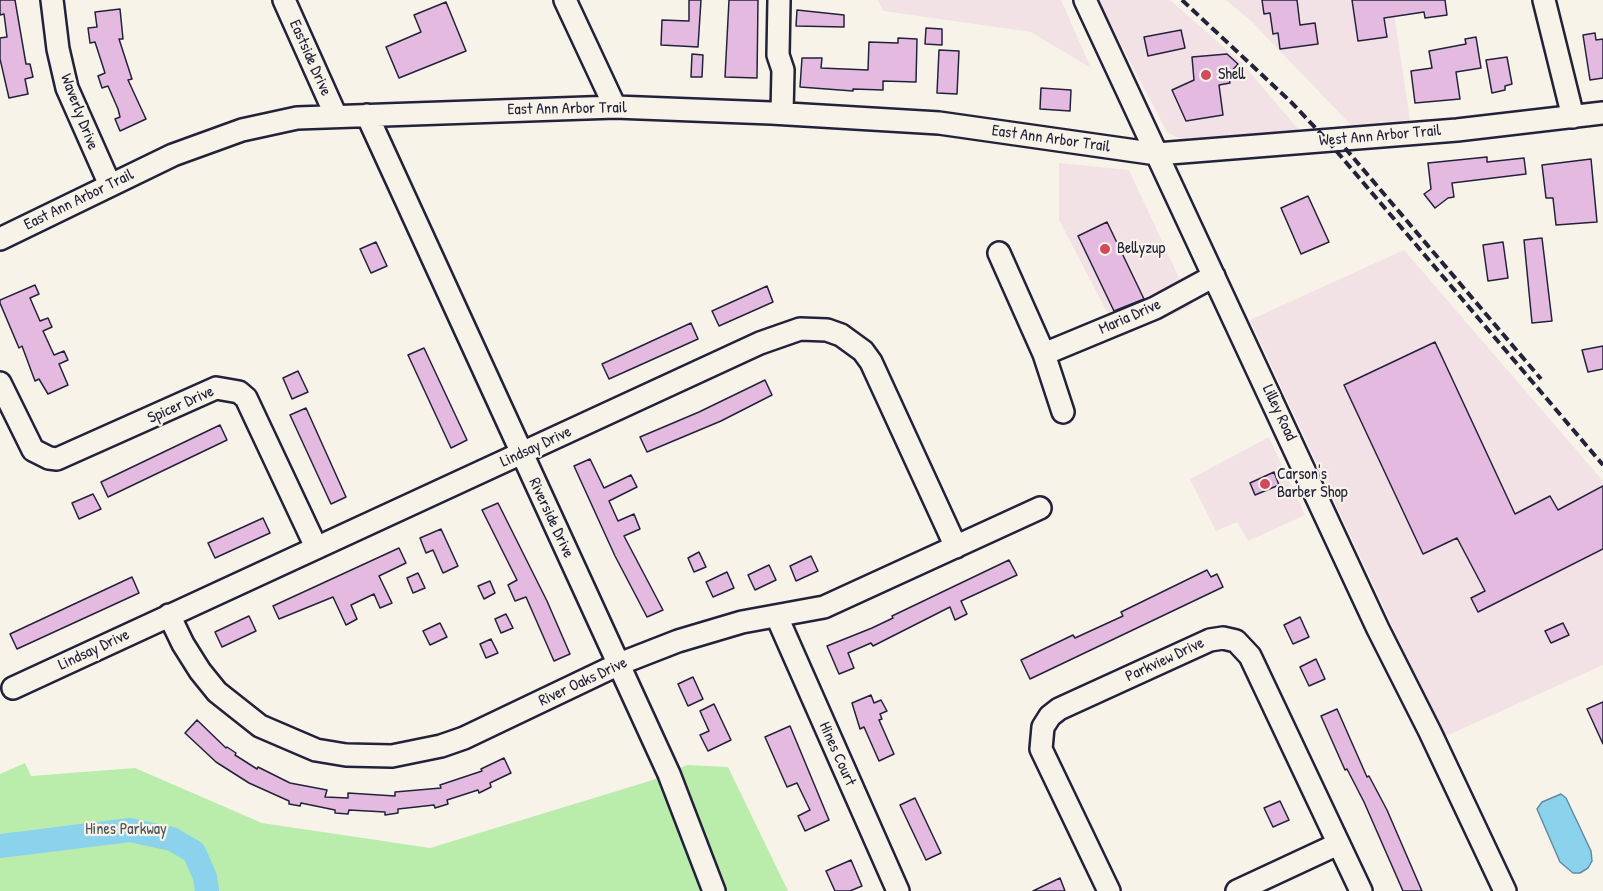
<!DOCTYPE html>
<style>
body{margin:0}
canvas{display:block;background:#f7f3e8}
</style>
<canvas width="1603" height="891"></canvas>
<script>
const context = document.querySelector('canvas').getContext('2d');
context.lineJoin = 'round';
function fill(path, color) { context.fillStyle = color; context.fill(path, 'evenodd'); }
const poly = rows => new Path2D(rows.map(r => 'M' + r).join(''));
function trace(path, color, width, dash) { context.strokeStyle = color; context.lineWidth = width; context.lineCap = dash ? 'butt' : 'round'; context.setLineDash(dash || []); context.stroke(path); }
function write(font, color, halo, rows, align = 'center') {
  context.font = font + ' "Patrick Hand",sans-serif'; context.lineWidth = 4.5; context.setLineDash([]); context.textBaseline = 'middle'; context.strokeStyle = halo; context.fillStyle = color; for (const [text, x, y, turn = 0] of rows) {
    context.save(); context.translate(x, y); context.rotate((+turn || 0) * Math.PI / 180); context.textAlign = isNaN(turn) ? turn : align; if (halo) context.strokeText(text, 0, 0); context.fillText(text, 0, 0); context.restore();
  }
}
fill(poly([
 [878,0,1061,0,1091,68,1031,32,883,11],
 [1098,0,1170,0,1241,62,1300,131,1184,141,1167,132],
 [1226,0,1392,0,1410,120,1351,125,1251,21],
 [1059,163,1129,170,1192,306,1120,337,1059,220],
 [1404,250,1603,481,1603,665,1444,737,1250,320],
 [1269,437,1305,515,1248,541,1237,522,1216,531,1190,479]
]), '#f2e2e6');
fill(poly([
 [25,763,31,776,135,768,262,823,430,848,653,780,687,765,728,767,788,891,0,891,0,774]
]), '#baecac');
const water = poly([
 [1561,794,1566,798,1591,851,1592,861,1588,868,1580,873,1573,873,1560,862,1537,809,1542,802,1561,794]
]);
fill(water, '#8bd3ec');
trace(water, '#618ca5', 1.5);
trace(poly([
 [0,846,130,830,172,839,194,852,205,877,207,891]
]), '#8bd3ec', 24);
const building = poly([
 [0,0,15,0,26,64,30,64,33,77,25,79,28,94,9,98,0,59,0,38,7,37,4,14,0,15,0,0],
 [689,0,701,0,698,47,661,45,662,20,689,21,689,0],
 [729,0,758,0,757,78,725,77,729,0],
 [1262,0,1297,0,1300,25,1315,23,1318,44,1280,49,1278,33,1273,34,1270,13,1264,14,1262,0],
 [1352,0,1445,0,1447,15,1425,18,1424,12,1384,18,1387,37,1358,41,1352,0],
 [446,2,466,51,399,78,386,47,421,32,414,15,446,2],
 [120,9,123,39,119,39,132,79,128,80,146,119,120,131,115,119,120,117,118,109,108,86,102,88,98,76,105,73,95,42,90,43,88,28,97,27,95,12,120,9],
 [797,10,844,15,844,27,796,26,797,10],
 [926,28,942,29,942,45,925,44,926,28],
 [1181,30,1185,48,1148,56,1144,37,1181,30],
 [1595,33,1596,40,1603,39,1603,78,1590,80,1583,35,1595,33],
 [1476,37,1481,68,1456,72,1460,99,1415,103,1411,71,1432,68,1429,51,1466,44,1465,39,1476,37],
 [898,38,917,39,916,82,883,81,883,90,853,89,853,91,800,87,802,58,822,58,821,68,868,70,869,42,898,43,898,38],
 [939,50,959,51,957,94,937,93,939,50],
 [692,54,703,55,702,77,691,77,692,54],
 [1227,54,1238,64,1229,74,1230,83,1219,85,1223,115,1186,121,1172,90,1194,80,1192,57,1227,54],
 [1507,57,1512,84,1505,86,1505,90,1492,93,1486,60,1507,57],
 [1041,88,1071,90,1070,111,1040,109,1041,88],
 [1487,157,1487,162,1524,158,1526,174,1452,183,1454,197,1448,198,1435,208,1424,194,1431,189,1428,163,1487,157],
 [1591,159,1597,222,1556,225,1553,198,1546,198,1542,165,1591,159],
 [1308,196,1329,242,1301,254,1281,208,1308,196],
 [1107,222,1144,299,1114,311,1078,236,1107,222],
 [1542,238,1552,321,1532,323,1524,240,1542,238],
 [376,242,387,266,371,273,360,249,376,242],
 [1503,242,1508,278,1488,281,1483,245,1503,242],
 [35,285,39,294,30,298,40,321,48,318,52,327,43,331,54,355,64,351,68,360,59,364,68,385,48,394,39,379,35,381,22,346,19,348,0,303,0,300,35,285],
 [767,286,773,302,719,326,712,311,767,286],
 [691,323,698,339,609,379,602,364,691,323],
 [1435,342,1515,514,1550,496,1558,510,1603,486,1603,549,1478,612,1471,598,1485,591,1457,538,1423,554,1344,385,1435,342],
 [1603,346,1603,369,1588,372,1582,350,1603,346],
 [424,348,467,440,451,448,408,355,424,348],
 [298,371,308,392,292,399,283,378,298,371],
 [765,380,772,395,721,421,647,452,640,437,699,412,765,380],
 [306,408,346,497,331,504,290,415,306,408],
 [220,425,227,440,108,497,101,482,220,425],
 [590,459,604,488,631,475,637,487,609,501,618,521,634,514,640,529,624,536,663,610,647,617,615,556,574,466,590,459],
 [1274,472,1279,485,1255,495,1250,483,1274,472],
 [93,494,101,509,79,519,72,503,93,494],
 [498,503,547,601,570,654,554,661,526,597,515,601,508,585,517,580,482,510,498,503],
 [263,518,270,533,215,558,208,543,263,518],
 [441,529,458,566,443,573,433,550,426,553,420,538,441,529],
 [399,548,406,563,379,576,392,603,380,608,374,594,351,605,357,619,346,625,333,597,279,619,273,606,399,548],
 [699,552,706,567,694,572,688,558,699,552],
 [811,556,818,571,796,581,790,566,811,556],
 [1009,560,1017,575,961,601,967,614,955,620,950,607,873,646,871,643,848,653,854,668,839,674,827,646,872,628,893,618,892,616,1009,560],
 [769,565,776,580,755,590,748,575,769,565],
 [1207,570,1211,577,1217,574,1223,587,1030,679,1021,660,1073,635,1075,638,1123,616,1121,612,1207,570],
 [727,572,734,588,713,597,706,582,727,572],
 [418,573,425,588,413,593,407,578,418,573],
 [132,577,139,593,17,649,10,634,132,577],
 [490,581,495,593,484,599,478,586,490,581],
 [506,614,513,628,501,633,495,619,506,614],
 [249,616,256,631,222,647,215,632,249,616],
 [1300,617,1309,637,1293,644,1284,625,1300,617],
 [440,623,447,637,430,645,423,631,440,623],
 [1563,623,1569,635,1551,643,1545,631,1563,623],
 [491,639,498,653,486,658,480,644,491,639],
 [1316,659,1325,679,1309,686,1300,667,1316,659],
 [693,677,703,699,688,706,678,684,693,677],
 [871,695,874,703,881,700,887,711,880,714,882,719,879,720,894,754,879,761,864,727,860,729,852,703,871,695],
 [1603,702,1603,744,1587,709,1603,702],
 [714,704,731,740,708,751,700,735,709,731,700,711,714,704],
 [1337,709,1367,777,1369,776,1387,810,1422,891,1403,891,1364,802,1347,769,1345,770,1321,716,1337,709],
 [197,720,226,748,227,747,236,753,235,755,257,769,258,767,290,783,327,790,325,797,348,798,348,793,395,796,395,792,441,788,440,785,482,771,481,769,504,758,511,773,490,783,491,787,479,793,478,790,447,800,448,804,435,808,434,805,398,809,398,813,385,815,385,812,349,810,348,814,335,813,335,810,301,803,300,806,289,804,289,801,249,783,216,762,185,733,197,720],
 [790,726,829,820,805,831,798,816,810,810,797,783,787,787,765,737,790,726],
 [915,798,941,853,926,860,900,805,915,798],
 [1280,801,1289,820,1273,827,1264,808,1280,801],
 [851,860,862,886,850,891,835,891,826,871,851,860],
 [1060,878,1065,891,1033,891,1060,878]
]);
fill(building, '#e5bae0');
trace(building, '#22223b', 1.5);
const minor = poly([
 [52,0,58,49,67,88,110,185],
 [284,0,336,116],
 [565,0,615,107],
 [779,0,778,55,783,70,782,113],
 [1085,0,1378,629,1430,732,1505,891],
 [1544,0,1573,117],
 [367,115,669,774,714,891],
 [0,239,173,155,242,130,297,118,615,107,771,113,939,123,1157,154,1457,130,1603,113],
 [999,253,1044,354,1063,412],
 [1044,354,1155,308,1214,276],
 [0,383,33,450,49,458,57,459,216,388,239,392,246,398,316,547],
 [169,615,183,644,200,671,217,692,260,726,316,750,346,755,392,756,441,746,464,738,619,664,678,641,742,622,824,607,1040,508],
 [777,617,898,891],
 [13,688,760,343,800,329,827,330,841,335,863,351,871,362,956,547],
 [1109,891,1041,749,1043,727,1050,716,1059,709,1210,640,1223,638,1236,641,1250,656,1361,891],
 [1237,891,1338,844]
]);
trace(minor, '#22223b', 26);
trace(minor, '#f7f3e8', 21);
trace(poly([
 [1182,0,1291,102,1327,140,1603,465],
 [1345,148,1541,379]
]), '#22223b', 4, [9, 4.5]);
for (const [x, y, r, color] of [
 [1206,75,6,"#d1495b"],
 [1105,249,6,"#d1495b"],
 [1265,484,6,"#d1495b"]
]) { const dot = new Path2D(); dot.arc(x, y, r, 0, 2 * Math.PI); context.fillStyle = color; context.fill(dot); trace(dot, '#f7f3e8', 2); }
write('16px', '#22223b', '#f7f3e8', [
 ["Eastside Drive",310,58,66],
 ["East Ann Arbor Trail",567,109,-1],
 ["Waverly Drive",79,112,69],
 ["West Ann Arbor Trail",1380,136,-5],
 ["East Ann Arbor Trail",1051,139,8],
 ["East Ann Arbor Trail",79,200,-26],
 ["Maria Drive",1130,317,-24],
 ["Spicer Drive",181,405,-24],
 ["Lilley Road",1279,413,65],
 ["Lindsay Drive",536,447,-25],
 ["Riverside Drive",551,518,65],
 ["Lindsay Drive",94,650,-25],
 ["Parkview Drive",1165,660,-25],
 ["River Oaks Drive",583,682,-25],
 ["Hines Court",837,754,66]
]);
write('16px', '#22223b', '#f7f3e8', [
 ["Shell",1218,75],
 ["Bellyzup",1117,249],
 ["Carson's",1277,475],
 ["Barber Shop",1277,493]
], 'left');
write('16px', '#485457', '#f7f3e8', [
 ["Hines Parkway",126,830]
]);
</script>
